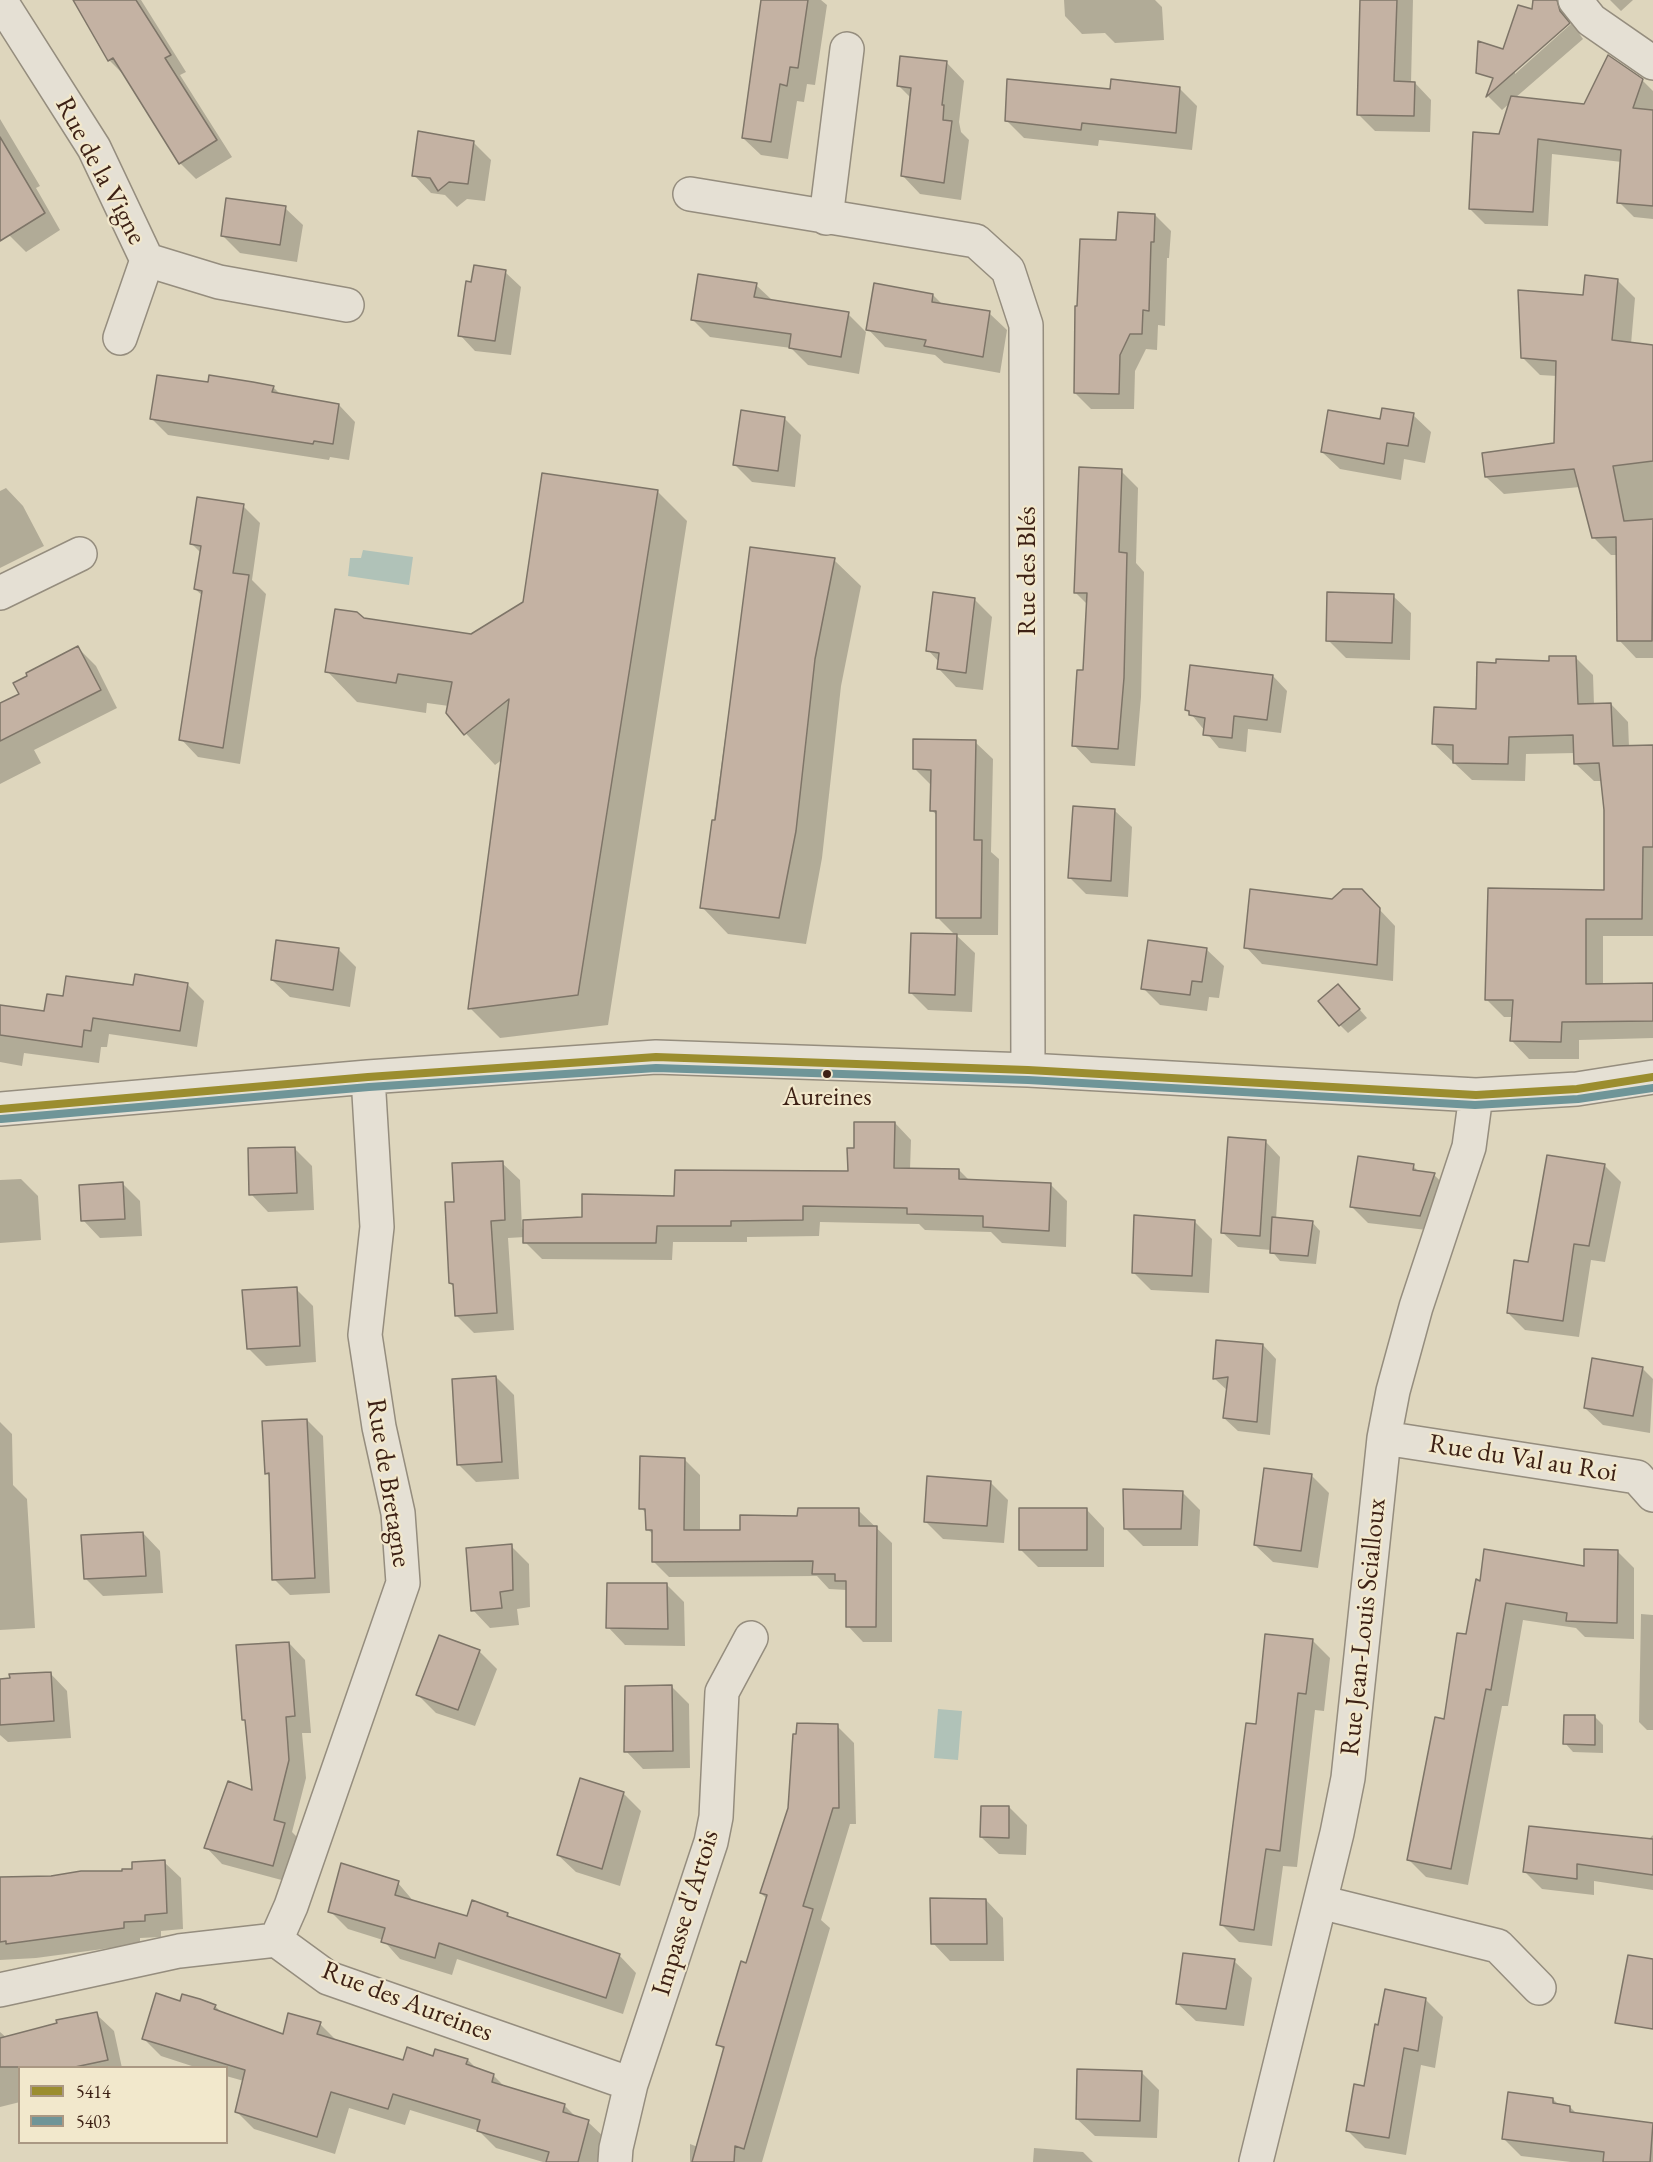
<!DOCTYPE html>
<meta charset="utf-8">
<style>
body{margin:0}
#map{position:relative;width:1653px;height:2162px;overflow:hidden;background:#ded6bd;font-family:"EB Garamond",serif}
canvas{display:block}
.legend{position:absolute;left:18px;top:2066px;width:210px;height:78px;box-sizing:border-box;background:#f2e8cc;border:2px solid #aa9883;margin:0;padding:8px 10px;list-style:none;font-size:18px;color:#3d2115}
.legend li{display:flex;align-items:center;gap:12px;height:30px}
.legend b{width:30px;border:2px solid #aa9883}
</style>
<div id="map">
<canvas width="1653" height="2162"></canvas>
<ul class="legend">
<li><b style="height:8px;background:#9b8d2f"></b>5414</li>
<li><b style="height:8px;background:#6f9598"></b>5403</li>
</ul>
</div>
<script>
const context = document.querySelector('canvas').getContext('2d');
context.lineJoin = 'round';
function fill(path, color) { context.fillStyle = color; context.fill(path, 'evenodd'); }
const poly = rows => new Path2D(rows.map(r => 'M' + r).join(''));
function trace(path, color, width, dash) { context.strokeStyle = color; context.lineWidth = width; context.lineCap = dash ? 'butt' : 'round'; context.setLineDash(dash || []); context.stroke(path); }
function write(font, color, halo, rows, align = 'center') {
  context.font = font + ' "EB Garamond",serif'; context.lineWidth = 4.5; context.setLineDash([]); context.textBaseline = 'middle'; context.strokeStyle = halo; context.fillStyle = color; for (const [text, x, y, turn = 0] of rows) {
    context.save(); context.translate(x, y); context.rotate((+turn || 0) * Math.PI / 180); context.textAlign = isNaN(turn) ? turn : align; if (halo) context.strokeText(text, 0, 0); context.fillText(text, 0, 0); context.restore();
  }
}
fill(poly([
 [363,550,413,557,409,585,348,576,350,558,361,558],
 [938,1709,962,1711,958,1760,934,1758]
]), '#b0c2b8');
fill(poly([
 [75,0,141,0,186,72,180,75,232,157,196,179,180,163,126,77,109,60],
 [763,0,821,0,827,5,815,85,807,84,804,102,797,101,788,159,761,155,743,138],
 [1064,0,1155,0,1162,7,1164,40,1115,43,1105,33,1082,34,1065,16],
 [1361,0,1413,0,1411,83,1415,83,1431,100,1430,132,1375,131,1358,114],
 [1544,0,1554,0,1570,21,1515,70,1515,74,1572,23,1583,39,1515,98,1585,105,1642,80,1653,91,1653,219,1634,217,1619,202,1622,162,1552,154,1548,226,1485,224,1470,209,1511,102,1502,110,1488,96,1519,6,1540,13],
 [1610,0,1633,0,1621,11],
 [947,63,964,81,959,122,961,132,969,140,961,200,920,194,903,176,912,99,899,86],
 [1179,88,1197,106,1192,150,1099,140,1098,146,1024,138,1006,120,1111,91],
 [0,119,40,186,36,188,60,230,26,252,9,235,0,220],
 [474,143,491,160,485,201,467,199,457,207,445,195,431,193,414,175],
 [285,208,303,225,297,262,240,253,223,236],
 [1155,215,1171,231,1169,258,1167,258,1165,326,1158,325,1157,350,1146,349,1135,371,1134,409,1091,409,1075,393,1118,242],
 [505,272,521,287,511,355,475,351,460,335],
 [1617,280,1635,298,1631,344,1653,347,1653,658,1636,658,1619,640,1617,555,1611,555,1593,537,1580,487,1504,494,1486,477,1556,445,1557,376,1540,375,1522,357,1584,297],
 [756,285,773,301,848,314,866,332,859,374,808,365,791,348,710,337,692,319],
 [933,295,943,305,989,313,1007,330,1000,373,944,363,935,355,885,347,868,329],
 [209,384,273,387,281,395,339,405,355,422,349,460,330,457,329,460,168,435,152,419],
 [1413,415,1431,432,1425,463,1404,459,1401,480,1340,469,1322,452,1381,421],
 [784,418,801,435,795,487,752,482,735,465],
 [1121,471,1138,488,1136,563,1144,572,1141,697,1135,766,1091,763,1074,745,1085,672,1088,605,1075,592],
 [6,488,23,506,44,546,0,568,0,491],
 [657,491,687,521,608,1025,500,1038,470,1008,503,759,495,765,447,713,449,706,427,703,426,713,357,702,327,671,363,619,471,636,525,603],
 [243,506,260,523,252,580,266,594,240,764,198,757,181,739,203,596,195,589,201,553,192,544],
 [751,548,834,560,861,586,841,686,822,858,806,944,728,934,702,907],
 [1393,596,1411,613,1410,660,1346,658,1328,640],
 [974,599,992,617,983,690,956,687,939,669,939,662,928,650],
 [78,648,96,666,117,708,34,750,41,763,0,784,0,705,21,695],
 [1575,657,1593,675,1594,705,1611,704,1628,722,1629,747,1653,746,1653,936,1603,936,1603,985,1653,984,1653,1038,1579,1040,1579,1059,1529,1059,1512,1041,1513,1017,1504,1017,1486,999,1606,892,1603,781,1594,781,1576,764,1576,753,1526,754,1525,781,1472,780,1433,743,1550,662],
 [1273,676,1287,691,1281,733,1248,729,1246,752,1219,748,1187,709],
 [975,742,993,759,991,852,999,859,998,935,956,935,975,953,972,1012,928,1010,910,992,956,936,937,917,938,816,931,810,932,786,914,768],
 [1114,810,1132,827,1128,897,1086,894,1069,877],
 [1378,908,1395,926,1393,981,1262,964,1246,947],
 [338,949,356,967,350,1007,290,997,272,980],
 [1206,949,1224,966,1219,998,1209,997,1207,1011,1160,1005,1143,988],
 [187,984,204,1001,197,1047,109,1034,107,1047,101,1047,99,1063,24,1053,22,1066,0,1062,0,1006,45,1013,64,998,134,986],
 [1346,994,1367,1018,1348,1033,1340,1025],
 [895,1123,911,1140,910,1170,959,1170,970,1181,1050,1184,1067,1201,1066,1247,1002,1243,991,1232,925,1230,919,1224,820,1222,819,1236,747,1237,747,1242,673,1242,672,1260,542,1259,525,1242,525,1237,508,1238,514,1330,474,1333,456,1315,454,1287,450,1283,455,1203,502,1163,520,1180,522,1229,525,1229,676,1198,849,1173,855,1150],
 [1266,1142,1280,1157,1276,1219,1312,1222,1320,1231,1316,1264,1280,1261,1271,1250,1238,1247,1223,1233],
 [294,1148,312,1166,314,1210,268,1212,251,1194],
 [1604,1165,1621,1182,1605,1262,1591,1260,1579,1337,1525,1330,1508,1313,1529,1264],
 [1413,1166,1420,1173,1434,1175,1450,1190,1435,1231,1368,1223,1352,1207],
 [21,1179,38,1196,41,1240,0,1243,0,1180],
 [122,1183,140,1201,142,1236,100,1238,83,1220],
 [1194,1221,1212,1239,1209,1293,1151,1290,1133,1272],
 [296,1289,313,1306,316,1362,266,1366,249,1349],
 [1263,1345,1276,1359,1270,1435,1238,1431,1224,1418,1228,1391,1215,1379],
 [1642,1368,1653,1379,1650,1433,1603,1425,1585,1408],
 [496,1377,514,1395,519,1479,476,1482,458,1464],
 [307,1420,323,1436,330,1593,290,1595,274,1579,270,1477,266,1473],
 [0,1422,12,1434,13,1485,27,1499,35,1628,0,1630],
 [684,1459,700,1475,700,1532,742,1532,799,1517,858,1510,892,1543,892,1642,863,1642,848,1626,847,1590,829,1589,817,1576,669,1577,653,1561,654,1535,647,1529,647,1514,641,1508],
 [1311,1475,1329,1493,1318,1568,1273,1562,1255,1545],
 [990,1482,1008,1500,1004,1543,943,1539,925,1521],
 [1182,1492,1200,1510,1198,1546,1143,1546,1125,1528],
 [1087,1510,1104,1528,1104,1567,1038,1567,1020,1549],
 [143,1533,160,1551,163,1593,103,1596,85,1578],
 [511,1546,529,1564,530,1607,517,1609,519,1625,490,1628,473,1610],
 [1617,1551,1634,1568,1634,1639,1585,1637,1576,1628,1523,1620,1508,1706,1502,1706,1468,1885,1426,1877,1409,1860,1481,1583,1586,1568],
 [667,1585,684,1602,685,1646,625,1645,608,1627],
 [1641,1614,1653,1615,1653,1730,1647,1730,1639,1722],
 [1312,1640,1330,1658,1324,1711,1315,1710,1297,1867,1283,1866,1272,1946,1239,1942,1221,1924,1257,1726],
 [289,1643,305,1660,311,1733,302,1733,306,1778,292,1832,301,1841,289,1882,222,1864,206,1847,254,1792,247,1722,244,1719],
 [479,1651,497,1669,475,1726,436,1713,418,1695],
 [50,1673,67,1691,71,1738,8,1742,0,1735,0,1680],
 [671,1686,689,1704,690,1768,643,1769,626,1751],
 [1595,1717,1603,1725,1603,1753,1573,1752,1565,1743],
 [837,1726,854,1743,856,1824,850,1824,821,1920,830,1928,762,2162,690,2162,690,2144,698,2147,725,2051,718,2044,747,1965,767,1899,761,1893,789,1808],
 [623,1793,641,1811,620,1886,576,1872,558,1855],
 [1009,1807,1027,1825,1026,1855,999,1854,981,1837],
 [1653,1835,1653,1890,1594,1881,1594,1895,1542,1889,1524,1871,1648,1840],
 [164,1862,181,1878,183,1929,161,1931,161,1937,140,1938,140,1944,36,1958,0,1960,0,1879,134,1871],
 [398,1883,415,1903,468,1917,507,1914,512,1919,619,1955,636,1973,623,2014,457,1959,452,1975,400,1959,383,1940,348,1929,330,1911],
 [986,1900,1003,1918,1004,1961,950,1961,933,1943],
 [1234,1961,1252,1978,1244,2026,1196,2021,1178,2004],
 [1426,2000,1443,2017,1435,2068,1421,2065,1406,2155,1365,2148,1348,2131,1365,2088,1379,2027],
 [199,2001,215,2006,223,2014,284,2036,320,2024,337,2041,404,2062,452,2055,468,2060,478,2070,494,2076,505,2087,564,2105,577,2118,588,2122,606,2139,600,2162,543,2162,496,2148,479,2131,410,2110,405,2125,349,2108,335,2154,254,2129,236,2111,244,2081,226,2076,226,2068,198,2068,161,2056,144,2039,181,2003],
 [96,2014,114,2031,122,2068,20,2068,20,2102,0,2107,0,2032,7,2038],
 [1141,2072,1159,2090,1157,2138,1095,2136,1077,2119],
 [1553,2099,1559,2105,1570,2107,1577,2114,1653,2124,1653,2162,1571,2162,1521,2156,1503,2138],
 [1034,2148,1083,2152,1093,2162,1033,2162]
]), '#0003');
const building = poly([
 [73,0,136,0,171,55,165,58,217,140,179,164,113,58,108,61,73,0],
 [761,0,808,0,798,68,790,67,787,86,780,84,771,142,742,138,761,0],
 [1360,0,1397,0,1394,81,1415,82,1414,116,1357,115,1360,0],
 [1533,0,1557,0,1560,11,1570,23,1486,97,1493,78,1476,73,1478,41,1503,49,1518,5,1532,9,1533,0],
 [1608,55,1643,79,1633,108,1653,110,1653,206,1617,203,1621,150,1538,139,1533,212,1469,209,1473,132,1499,134,1511,96,1584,104,1608,55],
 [900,56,947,61,942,105,944,105,943,120,952,121,944,183,901,176,911,88,897,86,900,56],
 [1007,79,1110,89,1111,79,1180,87,1176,133,1082,123,1081,130,1005,121,1007,79],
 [418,131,474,141,468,184,449,182,438,191,430,178,412,176,418,131],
 [0,137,45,213,0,241,0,137],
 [226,198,286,206,280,245,221,236,226,198],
 [1118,212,1155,214,1154,242,1151,242,1149,311,1143,310,1142,334,1130,334,1120,355,1119,394,1074,393,1075,306,1077,306,1080,239,1116,240,1118,212],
 [474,265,506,270,495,341,458,336,466,281,471,282,474,265],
 [698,274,757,283,754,297,849,312,841,357,789,348,791,334,691,320,698,274],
 [1585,275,1618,279,1612,340,1653,345,1653,461,1613,466,1624,521,1653,519,1652,641,1617,641,1616,537,1592,538,1574,469,1485,477,1482,453,1554,443,1556,361,1521,358,1518,290,1583,295,1585,275],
 [874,283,933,294,932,302,990,311,983,357,924,346,926,340,866,330,874,283],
 [157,375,208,382,209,375,253,382,274,386,272,392,339,404,333,444,314,441,313,444,150,419,157,375],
 [1382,408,1414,413,1408,446,1387,443,1384,464,1321,452,1328,410,1380,419,1382,408],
 [741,410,785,417,778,471,733,465,741,410],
 [1079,467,1122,469,1119,552,1127,553,1124,678,1118,749,1072,746,1077,670,1083,670,1087,593,1074,593,1079,467],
 [542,473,658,490,578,995,468,1009,509,699,464,735,446,713,452,682,398,674,396,683,325,672,335,609,357,612,364,618,471,634,523,602,542,473],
 [197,497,244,504,233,573,249,575,223,748,179,740,202,591,194,589,201,546,190,544,197,497],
 [750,547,835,558,815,659,796,831,779,918,700,908,712,820,715,820,750,547],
 [933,592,975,598,966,673,937,669,939,653,926,651,933,592],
 [1327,592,1394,594,1392,643,1326,641,1327,592],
 [78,646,101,690,0,741,0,703,19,694,13,683,27,676,26,673,78,646],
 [1549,656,1576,656,1578,704,1611,703,1613,746,1653,745,1653,847,1643,847,1642,919,1586,919,1586,984,1653,983,1653,1021,1562,1022,1561,1042,1510,1041,1513,1000,1485,1000,1488,888,1604,890,1604,810,1599,763,1574,764,1573,735,1509,737,1508,764,1453,763,1453,745,1432,744,1434,707,1476,709,1477,662,1496,663,1496,659,1549,661,1549,656],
 [1190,665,1273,675,1267,720,1234,716,1232,738,1203,735,1205,718,1189,715,1189,711,1185,710,1190,665],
 [913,739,976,740,974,840,982,840,981,918,936,918,936,811,930,811,931,770,913,769,913,739],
 [1073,806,1115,809,1111,881,1068,878,1073,806],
 [1250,889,1332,899,1343,889,1362,889,1380,908,1377,965,1244,948,1250,889],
 [911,933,957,934,955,995,909,993,911,933],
 [276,940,339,948,333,990,271,980,276,940],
 [1148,940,1207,948,1202,982,1192,981,1190,995,1141,989,1148,940],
 [135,974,188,983,180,1031,93,1018,91,1031,84,1030,82,1047,0,1035,0,1005,44,1011,47,994,63,996,66,976,133,985,135,974],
 [1338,984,1360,1009,1339,1026,1318,1001,1338,984],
 [854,1122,895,1122,894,1168,959,1169,959,1179,1051,1183,1049,1231,983,1227,983,1216,907,1214,907,1208,803,1206,803,1220,731,1221,731,1226,657,1226,656,1243,523,1243,523,1220,582,1217,582,1194,674,1196,675,1170,848,1171,847,1148,854,1148,854,1122],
 [1228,1137,1266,1140,1260,1236,1221,1233,1228,1137],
 [295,1147,297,1193,249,1195,248,1148,295,1147],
 [1547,1155,1605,1164,1589,1246,1574,1244,1563,1321,1507,1313,1514,1260,1528,1262,1547,1155],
 [1358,1156,1414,1164,1413,1170,1435,1173,1420,1216,1350,1207,1358,1156],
 [503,1161,505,1220,491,1221,497,1313,455,1316,453,1284,449,1283,445,1202,454,1202,452,1163,503,1161],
 [123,1182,125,1219,81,1221,79,1185,123,1182],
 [1134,1215,1195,1220,1192,1276,1132,1273,1134,1215],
 [1272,1217,1313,1221,1308,1256,1270,1253,1272,1217],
 [297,1287,300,1346,247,1349,242,1290,297,1287],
 [1216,1340,1263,1344,1257,1422,1223,1418,1228,1377,1213,1379,1216,1340],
 [1592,1358,1643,1367,1633,1416,1584,1408,1592,1358],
 [496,1376,502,1462,457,1465,452,1379,496,1376],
 [307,1419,315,1578,272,1580,269,1473,265,1474,262,1421,307,1419],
 [640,1456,685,1458,684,1530,740,1530,740,1515,797,1516,798,1508,859,1508,859,1526,877,1526,876,1627,846,1627,846,1581,835,1581,835,1574,812,1574,813,1561,652,1562,652,1530,646,1530,645,1509,639,1509,640,1456],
 [1264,1468,1312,1474,1301,1551,1254,1545,1264,1468],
 [927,1476,991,1481,987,1526,924,1522,927,1476],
 [1123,1489,1183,1491,1181,1529,1124,1529,1123,1489],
 [1019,1508,1087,1508,1087,1550,1019,1550,1019,1508],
 [143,1532,146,1576,84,1579,81,1535,143,1532],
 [512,1544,513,1590,500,1592,502,1608,471,1611,466,1548,512,1544],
 [1484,1549,1584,1566,1584,1549,1618,1550,1617,1623,1566,1621,1567,1613,1506,1603,1491,1690,1486,1689,1451,1869,1407,1860,1435,1717,1444,1719,1457,1633,1466,1634,1476,1579,1480,1581,1484,1549],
 [607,1583,667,1583,668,1629,606,1628,607,1583],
 [1265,1634,1313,1639,1306,1694,1298,1693,1280,1851,1266,1849,1254,1930,1220,1925,1246,1723,1256,1724,1265,1634],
 [439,1635,480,1650,458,1710,416,1695,439,1635],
 [289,1642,295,1716,286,1717,289,1760,274,1820,285,1823,273,1866,204,1848,228,1781,252,1790,245,1720,242,1720,236,1645,289,1642],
 [51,1672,54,1721,0,1725,0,1679,10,1678,9,1674,51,1672],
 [672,1685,673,1751,624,1752,625,1686,672,1685],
 [1564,1715,1595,1715,1595,1745,1563,1744,1564,1715],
 [797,1723,838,1724,839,1808,833,1808,803,1906,813,1909,744,2149,735,2146,734,2162,692,2162,724,2047,716,2045,741,1961,746,1963,767,1895,760,1893,788,1808,793,1734,796,1734,797,1723],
 [580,1778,624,1792,602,1869,557,1855,580,1778],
 [981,1806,1009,1806,1009,1838,980,1837,981,1806],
 [1529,1826,1653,1839,1653,1875,1577,1864,1577,1879,1523,1872,1529,1826],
 [165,1860,167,1913,145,1915,145,1921,124,1922,124,1928,6,1944,6,1941,0,1942,0,1877,51,1876,81,1871,122,1871,122,1869,132,1869,132,1862,165,1860],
 [341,1863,399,1881,395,1895,467,1916,472,1900,508,1913,507,1916,620,1954,606,1998,439,1943,435,1958,381,1942,385,1928,328,1912,341,1863],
 [930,1898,986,1899,987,1944,931,1944,930,1898],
 [1183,1953,1235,1959,1226,2009,1176,2004,1183,1953],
 [1628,1955,1653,1959,1653,2029,1615,2023,1628,1955],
 [1385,1989,1426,1998,1418,2051,1404,2048,1389,2138,1346,2131,1354,2084,1364,2086,1375,2024,1378,2025,1385,1989],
 [156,1993,180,2001,182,1994,200,1999,216,2005,214,2009,283,2034,288,2013,321,2022,317,2034,403,2060,407,2047,433,2056,435,2049,468,2059,466,2064,494,2074,492,2082,565,2104,563,2112,589,2120,578,2162,546,2162,549,2152,477,2131,480,2120,393,2094,388,2109,331,2092,317,2137,235,2112,245,2070,142,2039,156,1993],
 [97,2012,108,2060,75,2067,0,2067,0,2038,57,2023,56,2020,97,2012],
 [1077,2069,1142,2071,1140,2121,1076,2119,1077,2069],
 [1508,2092,1553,2098,1553,2103,1570,2106,1570,2112,1653,2123,1650,2162,1603,2162,1604,2152,1502,2139,1508,2092]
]);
fill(building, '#c4b2a3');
trace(building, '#7e7568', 1.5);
const street = poly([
 [0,0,94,148,147,260,219,282,347,305],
 [1575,0,1591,20,1653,63],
 [690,194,976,241,1008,270,1026,325,1028,1070],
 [826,218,847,49],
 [120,338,147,260],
 [0,593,80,554],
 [0,1109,368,1077,656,1057,1028,1070,1476,1095,1577,1089,1653,1077],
 [1384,1438,1637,1477,1653,1495],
 [1320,1902,1498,1946,1539,1988],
 [276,1940,291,1906,403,1583,398,1513,379,1427,365,1335,377,1227,368,1077],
 [0,1990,179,1951,276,1940,328,1978,631,2084,616,2148,615,2162],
 [631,2084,711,1842,716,1817,722,1692,751,1638],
 [1256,2162,1337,1833,1348,1778,1384,1438,1393,1391,1416,1307,1469,1147,1476,1095]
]);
trace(street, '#958d7e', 36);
trace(street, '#e5e0d4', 33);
trace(poly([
 [0,1109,368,1077,656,1057,1028,1070,1476,1095,1577,1089,1653,1077]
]), '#9b8d2f', 8);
trace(poly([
 [1,1119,369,1087,656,1068,1028,1080,1475,1105,1578,1099,1653,1088]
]), '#6f9598', 8);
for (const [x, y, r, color] of [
 [827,1074,5,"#3d2115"]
]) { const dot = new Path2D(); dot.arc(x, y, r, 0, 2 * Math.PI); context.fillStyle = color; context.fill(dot); trace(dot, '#f2e8cc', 2); }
write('26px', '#3d2115', '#f2e8cc', [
 ["Aureines",827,1098]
]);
write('27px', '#3d2115', '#f2e8cc', [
 ["Rue de la Vigne",100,171,62],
 ["Rue des Blés",1028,571,-90],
 ["Rue du Val au Roi",1523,1459,9],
 ["Rue de Bretagne",388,1483,81],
 ["Rue Jean-Louis Scialloux",1364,1627,-84],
 ["Impasse d'Artois",686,1913,-73],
 ["Rue des Aureines",407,2002,21]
]);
</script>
